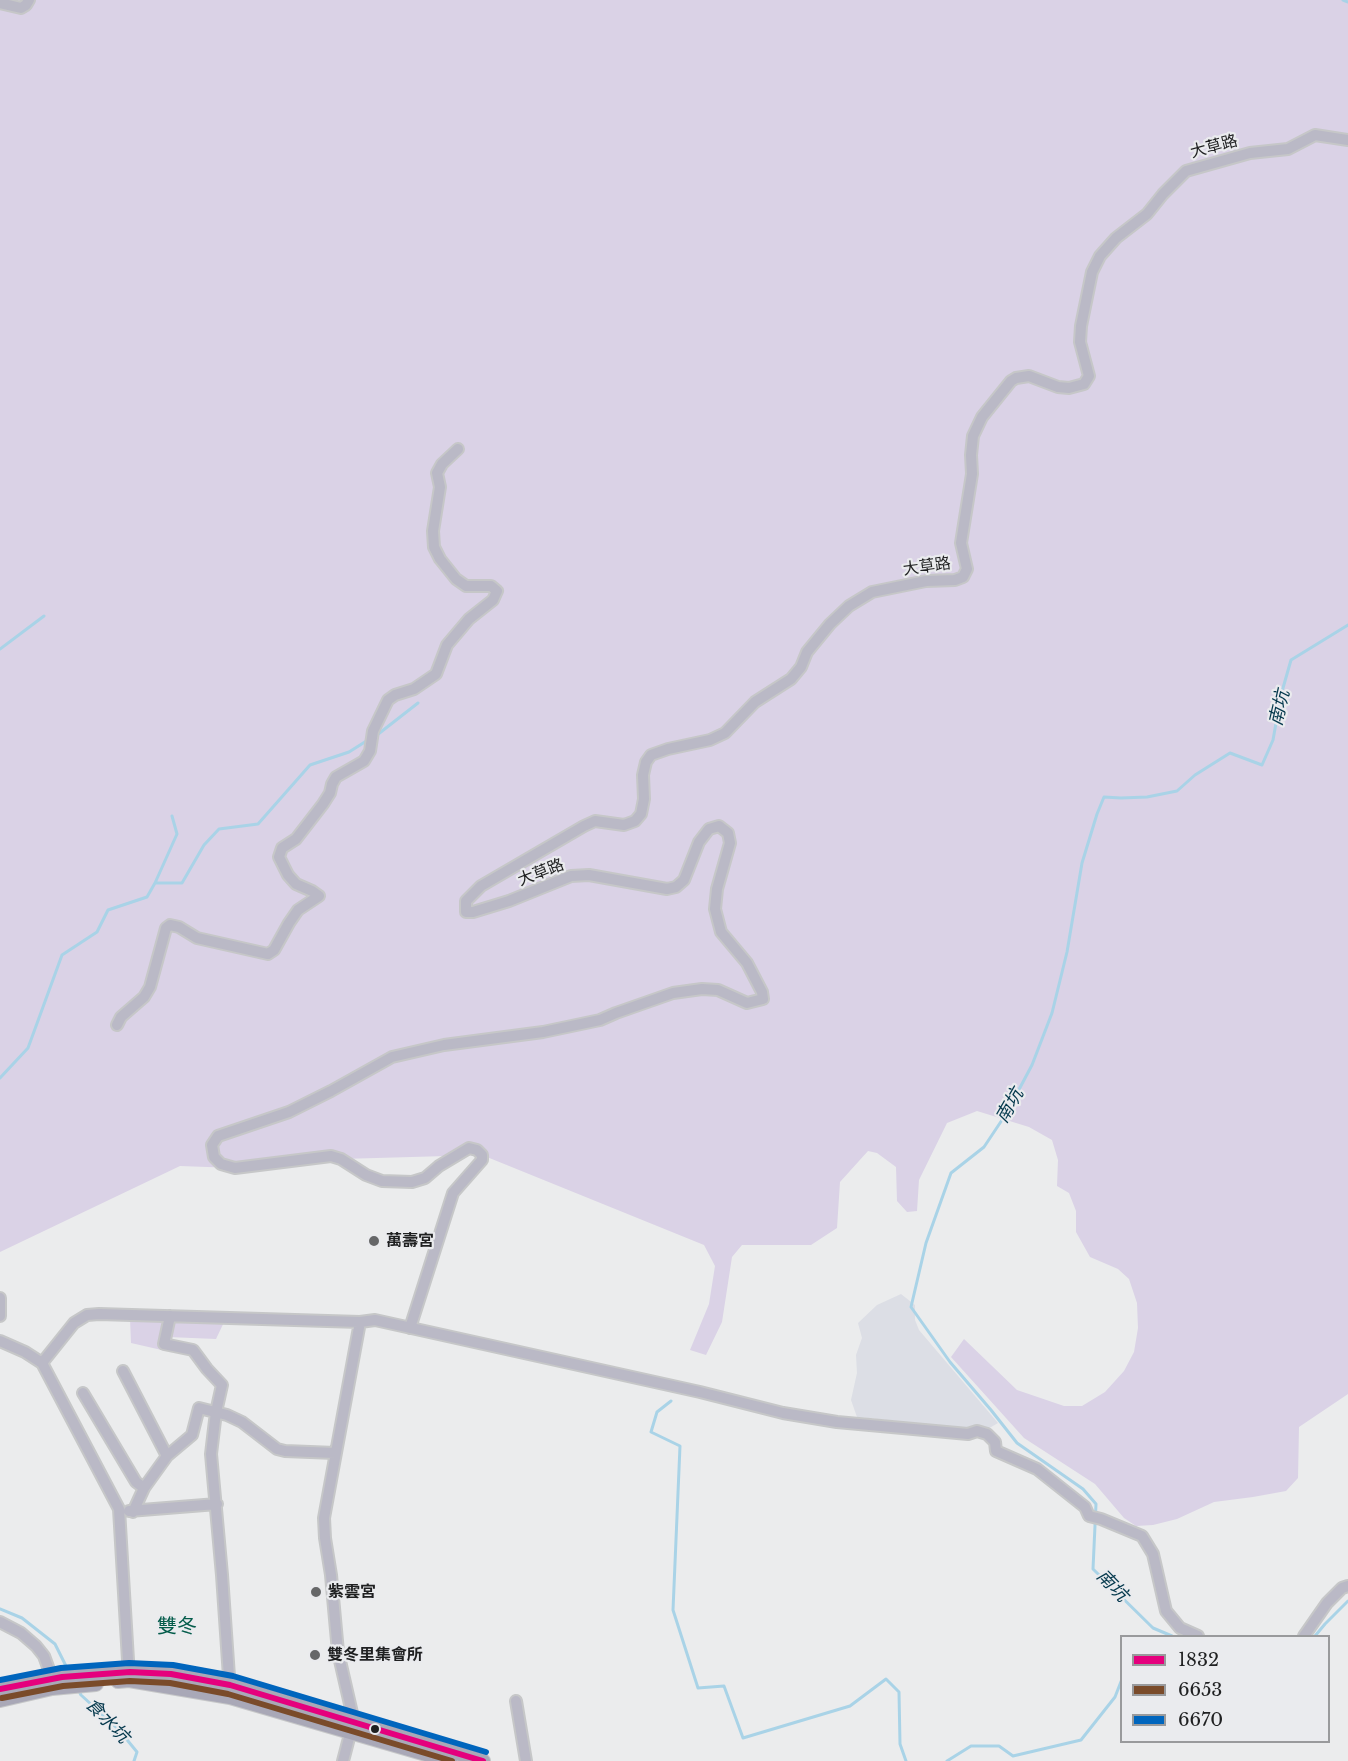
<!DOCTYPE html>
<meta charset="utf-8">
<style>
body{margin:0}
#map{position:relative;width:1348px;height:1761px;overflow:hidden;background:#ebeced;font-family:"Libre Baskerville",serif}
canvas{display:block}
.legend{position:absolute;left:1120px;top:1635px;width:210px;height:108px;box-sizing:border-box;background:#eaebee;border:2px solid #999a9c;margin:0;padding:8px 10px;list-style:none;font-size:18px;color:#1f2021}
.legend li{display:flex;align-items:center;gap:12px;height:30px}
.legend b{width:30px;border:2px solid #999a9c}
</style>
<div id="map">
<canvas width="1348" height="1761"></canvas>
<ul class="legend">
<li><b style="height:8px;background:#e5007d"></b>1832</li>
<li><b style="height:8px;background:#7a4b2a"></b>6653</li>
<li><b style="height:8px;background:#0065bd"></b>6670</li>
</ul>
</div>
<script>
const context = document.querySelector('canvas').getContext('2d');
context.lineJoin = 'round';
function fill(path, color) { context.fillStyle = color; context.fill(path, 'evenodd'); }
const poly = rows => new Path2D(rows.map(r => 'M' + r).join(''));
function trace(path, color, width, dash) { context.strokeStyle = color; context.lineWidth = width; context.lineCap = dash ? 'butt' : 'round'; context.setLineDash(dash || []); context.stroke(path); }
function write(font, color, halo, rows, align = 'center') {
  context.font = font + ' "Libre Baskerville","Noto Sans TC",serif'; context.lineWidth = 4.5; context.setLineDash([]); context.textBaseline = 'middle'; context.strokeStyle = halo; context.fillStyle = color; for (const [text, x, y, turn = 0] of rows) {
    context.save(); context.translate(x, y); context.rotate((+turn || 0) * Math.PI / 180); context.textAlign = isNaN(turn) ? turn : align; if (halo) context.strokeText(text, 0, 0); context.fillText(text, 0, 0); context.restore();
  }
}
fill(poly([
 [901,1294,915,1305,915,1320,919,1330,998,1423,986,1430,857,1417,851,1400,857,1373,856,1355,862,1338,858,1323,877,1305]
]), '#dcdee5');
fill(poly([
 [0,0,1348,0,1348,1394,1299,1427,1298,1478,1286,1491,1253,1497,1214,1502,1177,1519,1153,1525,1136,1526,1124,1518,1095,1484,1024,1438,951,1357,964,1339,1017,1390,1064,1406,1082,1406,1105,1392,1124,1371,1134,1352,1138,1328,1137,1303,1129,1279,1118,1269,1090,1257,1076,1232,1076,1211,1069,1193,1057,1186,1058,1160,1052,1140,1029,1127,977,1111,947,1123,919,1180,917,1211,907,1212,897,1201,896,1167,877,1153,868,1151,840,1182,837,1228,811,1245,742,1245,732,1257,722,1322,706,1355,690,1350,709,1304,715,1266,704,1245,482,1155,341,1159,235,1168,180,1166,0,1252],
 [130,1318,226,1318,216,1339,168,1337,166,1351,131,1343]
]), '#dad2e6');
trace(poly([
 [1343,0,1348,2],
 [0,649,44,616],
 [377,735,418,703],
 [155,883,177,834,172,816],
 [0,1078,28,1048,62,955,97,932,108,910,147,897,155,883,182,883,204,845,219,829,258,824,310,765,349,752,368,740],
 [671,1401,657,1412,651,1432,680,1446,673,1610,698,1688,724,1686,743,1738,850,1706,886,1679,899,1692,900,1744,906,1761],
 [0,1609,22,1618,55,1644,69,1672],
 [1172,1636,1153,1628,1093,1569,1096,1504,1083,1489,1017,1443,991,1410,950,1362,911,1307,926,1243,951,1173,984,1147,1006,1114,1032,1065,1052,1013,1067,952,1082,863,1097,814,1104,797,1121,798,1147,797,1177,791,1195,775,1230,753,1262,765,1273,740,1281,695,1291,660,1348,625],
 [1315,1636,1325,1624,1348,1601],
 [79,1691,81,1695,119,1730,137,1752,134,1761],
 [947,1761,971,1746,999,1746,1013,1756,1081,1740,1115,1697,1122,1679]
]), '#a9d3e7', 3);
const minor = poly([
 [0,3,21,8,26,5,29,0],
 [117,1025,121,1017,144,997,150,987,166,928,170,925,179,927,197,938,268,954,274,950,289,923,298,910,319,896,312,891,296,884,288,875,279,857,282,848,296,839,323,804,330,793,332,784,336,777,364,761,370,751,373,731,388,700,395,695,414,689,436,674,447,645,469,619,493,600,497,591,491,586,466,586,456,579,440,559,434,547,433,531,440,487,437,473,442,464,458,449],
 [0,1298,0,1316],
 [170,1316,164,1344,193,1350,207,1369,222,1385,216,1412,211,1454,222,1575,230,1691],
 [410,1328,453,1193,482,1160,482,1155,477,1150,469,1148,439,1166,425,1178,412,1182,382,1181,366,1175,341,1159,331,1156,235,1168,221,1164,214,1157,212,1145,218,1136,289,1112,331,1091,392,1057,444,1045,543,1032,600,1020,616,1013,673,993,702,989,718,990,747,1003,763,999,762,992,747,963,721,932,715,909,717,889,730,843,728,833,719,826,709,829,699,842,684,880,676,887,667,889,589,875,571,876,509,901,473,912,466,912,466,901,481,886,584,826,595,821,624,825,635,821,641,814,644,799,643,775,646,762,651,755,668,749,710,740,725,733,755,702,791,679,801,667,807,652,830,624,849,606,872,592,926,581,955,580,963,577,967,569,961,543,972,474,971,455,973,436,982,417,1011,381,1016,378,1029,376,1058,387,1069,388,1084,384,1089,376,1080,342,1081,326,1092,272,1100,256,1116,238,1147,214,1163,194,1186,171,1250,153,1288,149,1315,135,1348,140],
 [0,1341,25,1352,42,1363,119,1509,129,1677],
 [42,1363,74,1323,87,1315,99,1314,360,1322,375,1320,700,1392,783,1413,837,1422,968,1434,977,1431,987,1434,995,1442,996,1451,1037,1469,1085,1507,1089,1516,1101,1519,1142,1536,1153,1554,1166,1611,1180,1628,1198,1636],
 [123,1371,167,1456],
 [83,1393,136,1482,144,1488],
 [129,1511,217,1504],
 [133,1512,144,1488,167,1456,192,1435,199,1408,227,1415,242,1422,277,1449,285,1451,335,1453],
 [0,1622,21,1633,36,1646,44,1656,52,1678,52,1685],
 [1304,1636,1327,1603,1342,1588,1348,1586],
 [516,1701,526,1761],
 [343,1761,349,1738,352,1713,338,1652,331,1575,325,1538,324,1518,360,1322]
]);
const major = poly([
 [118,1681,129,1680,230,1697,450,1761],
 [0,1689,62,1677,130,1672,171,1674,230,1685,483,1761],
 [0,1700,52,1688,96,1684]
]);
trace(minor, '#c6c7c8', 14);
trace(major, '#c6c7c8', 16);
trace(minor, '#bab9c6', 10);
trace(major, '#a9a8b7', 14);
trace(poly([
 [0,1689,62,1677,130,1672,171,1674,230,1685,483,1761]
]), '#e5007d', 6);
trace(poly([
 [2,1698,63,1686,130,1681,170,1683,228,1694,452,1761]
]), '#7a4b2a', 6);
trace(poly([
 [0,1680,61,1668,129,1663,173,1665,233,1676,486,1752]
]), '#0065bd', 6);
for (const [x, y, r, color] of [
 [374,1241,6,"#666768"],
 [316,1592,6,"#666768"],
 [315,1655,6,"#666768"],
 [375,1729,5,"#1f2021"]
]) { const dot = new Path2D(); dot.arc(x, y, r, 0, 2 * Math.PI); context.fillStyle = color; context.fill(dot); trace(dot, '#eaebee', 2); }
write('16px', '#1f2021', '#eaebee', [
 ["大草路",1214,147,-15],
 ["大草路",927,567,-8],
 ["大草路",541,873,-21]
]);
write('bold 16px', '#1f2021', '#eaebee', [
 ["萬壽宮",386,1241],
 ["紫雲宮",328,1592],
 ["雙冬里集會所",327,1655]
], 'left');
write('italic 18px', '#04384c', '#eaebee', [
 ["南坑",1280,708,-77],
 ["南坑",1010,1106,-60],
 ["南坑",1112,1586,46],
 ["食水坑",107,1721,46]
]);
write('20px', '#045c4a', '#eaebee', [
 ["雙冬",177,1627]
]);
</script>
